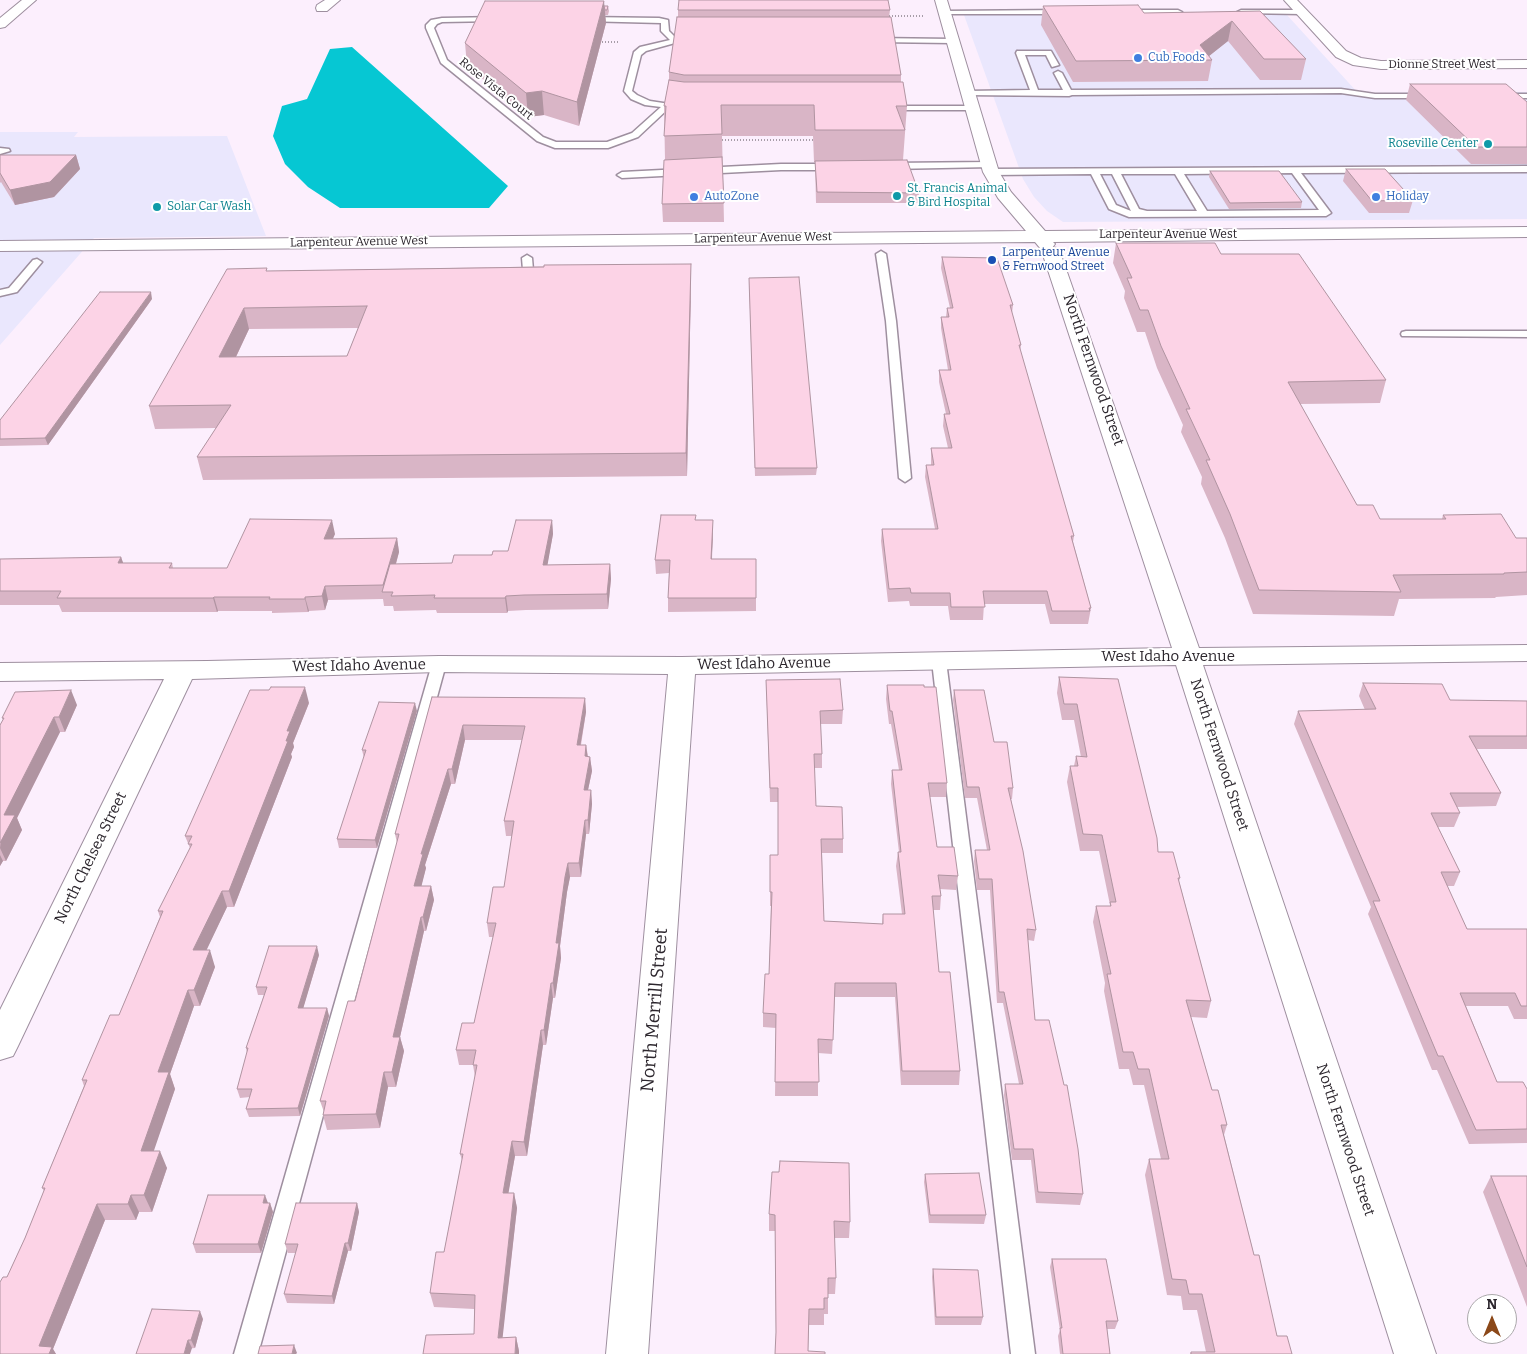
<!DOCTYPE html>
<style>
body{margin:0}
#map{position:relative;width:1527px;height:1354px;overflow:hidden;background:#fceffd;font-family:Bitter,serif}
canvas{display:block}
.north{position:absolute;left:1467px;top:1294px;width:50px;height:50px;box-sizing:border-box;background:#fff;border:1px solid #aba8ab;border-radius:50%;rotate:0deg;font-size:14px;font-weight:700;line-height:20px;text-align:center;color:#2c262d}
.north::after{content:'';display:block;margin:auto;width:18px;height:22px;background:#8b4819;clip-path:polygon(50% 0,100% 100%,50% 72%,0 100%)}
</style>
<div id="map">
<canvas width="1527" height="1354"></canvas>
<div class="north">N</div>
</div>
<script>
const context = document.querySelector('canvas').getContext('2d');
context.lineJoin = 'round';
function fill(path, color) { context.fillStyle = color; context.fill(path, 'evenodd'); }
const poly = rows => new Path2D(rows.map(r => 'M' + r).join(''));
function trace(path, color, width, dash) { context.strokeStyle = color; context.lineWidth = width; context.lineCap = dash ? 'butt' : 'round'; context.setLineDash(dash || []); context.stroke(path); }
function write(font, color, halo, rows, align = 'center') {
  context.font = font + ' Bitter,serif'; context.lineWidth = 4; context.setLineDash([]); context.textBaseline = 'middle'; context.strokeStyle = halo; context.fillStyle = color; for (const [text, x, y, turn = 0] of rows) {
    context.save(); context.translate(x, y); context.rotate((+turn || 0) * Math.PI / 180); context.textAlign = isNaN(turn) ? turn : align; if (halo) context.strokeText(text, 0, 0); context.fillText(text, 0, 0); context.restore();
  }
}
fill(poly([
 [964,15,1287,15,1358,93,1527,92,1527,219,1063,222,1047,211,1034,197,1023,179],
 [0,132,78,132,74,137,227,136,266,236,94,238,0,345]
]), '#eae7fd');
fill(poly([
 [352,47,508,186,489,208,340,208,308,187,285,164,273,136,282,106,307,99,330,49]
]), '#06c7d3');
const lane = poly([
 [1123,10,1178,10,1182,12,1178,14,1121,13,1119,12,1123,10],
 [1241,10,1302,10,1306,12,1302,14,1239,13,1237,12,1241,10],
 [944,11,1063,10,1067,12,1063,14,942,14,942,12,944,11],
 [500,17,501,19,497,21,442,22,437,24,434,28,447,60,543,137,556,142,607,142,632,133,661,107,645,105,631,99,624,91,634,52,640,47,670,40,661,31,661,23,582,21,581,19,585,17,659,18,668,20,669,31,677,39,696,38,696,42,693,42,675,43,646,51,641,55,632,91,637,95,650,101,683,106,687,108,683,110,669,108,638,137,608,148,555,148,537,141,441,63,426,28,426,25,431,20,442,18,500,17],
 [873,38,952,39,956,41,952,43,876,42,873,42,873,38],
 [1017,51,1051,51,1059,65,1052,67,1046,55,1025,55,1038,90,1063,90,1054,73,1058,71,1062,73,1071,90,1341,89,1375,94,1426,94,1430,96,1426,98,1375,98,1341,93,1072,95,1069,96,965,95,964,93,968,91,1030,90,1016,53,1017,51],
 [1498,94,1527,94,1527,98,1501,98,1497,96,1498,94],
 [883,106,972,106,976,108,972,110,886,110,882,108,883,106],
 [0,148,9,149,10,151,0,154,0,148],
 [989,162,992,163,992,167,891,169,887,166,891,163,989,162],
 [781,164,835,164,839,167,835,170,781,170,622,178,617,175,622,172,781,164],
 [1527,166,1527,172,1301,173,1331,213,1326,216,1129,217,1109,209,1091,174,991,175,987,172,991,169,1527,166],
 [1292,173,1319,210,1207,211,1184,174,1292,173],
 [1100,174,1112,174,1131,211,1116,205,1100,174],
 [1121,174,1175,174,1197,211,1147,211,1139,209,1121,174],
 [881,251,886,254,896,321,911,478,905,482,899,478,886,321,876,254,881,251],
 [527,255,532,258,534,282,529,285,524,282,522,258,527,255],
 [37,259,42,262,17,292,0,296,0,290,9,288,33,260,37,259],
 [1406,331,1527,331,1527,337,1402,336,1401,334,1402,332,1406,331],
 [939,656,944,658,946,661,1035,1354,1011,1354,932,661,934,658,939,656],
 [439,659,444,661,446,664,258,1354,234,1354,432,664,434,661,439,659]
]);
const street = poly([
 [325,0,340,0,327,11,317,11,316,8,317,5,325,0],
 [1284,0,1297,0,1346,51,1361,58,1381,61,1527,60,1527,68,1381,69,1353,65,1336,57,1284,0],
 [1051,247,1057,248,1060,252,1199,648,1527,645,1527,661,1203,665,1436,1354,1394,1354,1176,665,695,674,648,1354,606,1354,668,674,439,672,192,679,18,1046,13,1056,0,1060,0,1010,164,679,0,681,0,663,207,661,439,656,682,657,1172,648,1042,252,1045,248,1051,247]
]);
const secondary = poly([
 [22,0,36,0,5,27,0,28,0,18,22,0],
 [935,0,947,0,999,172,1011,192,1045,231,1527,227,1527,237,1053,242,1055,244,1052,248,1046,249,1040,248,1035,242,0,251,0,241,1026,231,998,198,983,172,935,0]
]);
trace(lane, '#9e8f9f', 3);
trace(street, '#9e8f9f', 2);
trace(secondary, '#9e8f9f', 2);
trace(poly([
 [886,16,923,16],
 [596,42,620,42],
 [719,140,816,140]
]), '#a79da8', 2, [1, 2]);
fill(lane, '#fff');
fill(street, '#fff');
fill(secondary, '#fff');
fill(poly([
 [604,1,604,6,608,6,609,11,608,15,605,15,606,23,579,126,544,115,528,117,467,66,465,43],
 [1043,6,1144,13,1260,11,1306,59,1301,80,1260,80,1228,41,1209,56,1212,60,1208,81,1073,82,1041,25],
 [678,10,890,10,889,17,901,75,901,82,907,106,903,160,919,193,918,203,816,203,815,162,814,162,813,136,722,136,724,222,663,222,662,204,665,160,664,106,669,80,669,72,678,17],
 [1410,84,1527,102,1527,164,1471,164,1406,100],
 [0,155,76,155,80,169,54,197,15,205,1,182,0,183],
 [1346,169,1413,200,1409,213,1369,213,1343,181],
 [1210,171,1302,202,1301,208,1229,209,1209,177],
 [1116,243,1221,254,1386,380,1380,403,1300,404,1357,505,1380,519,1442,519,1443,515,1516,538,1527,538,1527,595,1496,597,1495,598,1399,599,1394,616,1253,614,1225,538,1201,484,1202,477,1181,432,1183,425,1157,368,1145,332,1137,332,1124,298,1125,291,1113,263],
 [942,257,1013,305,1012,313,1021,345,1020,351,1074,536,1073,542,1091,608,1088,624,1050,624,1045,604,984,604,983,620,950,620,948,606,910,606,909,601,888,602,881,541,882,529,935,529,925,477,926,465,931,465,931,448,948,448,943,426,944,414,946,414,939,382,939,370,948,370,941,328,941,317,946,317,947,308,950,308,941,268],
 [691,264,691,285,687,476,203,480,197,457,216,428,155,429,149,406,268,271],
 [358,328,347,356,236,357,249,329],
 [749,278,817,468,816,475,755,476],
 [152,299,48,445,0,446,0,420],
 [552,520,553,534,547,565,610,564,611,579,608,609,526,610,508,611,507,613,437,613,436,610,394,611,393,606,384,606,383,599,328,600,325,610,309,611,308,612,272,613,272,611,218,611,217,612,62,612,59,605,0,605,0,559,121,557,123,563,172,563,173,568,227,568,335,534,332,539,397,538,399,552,396,564,452,563,508,551],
 [696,520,713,533,712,559,756,559,756,611,668,612,668,598,669,573,656,574,655,560],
 [1059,677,1118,679,1158,852,1180,878,1179,881,1211,1001,1207,1018,1191,1017,1212,1090,1227,1125,1224,1135,1254,1255,1277,1336,1292,1354,1190,1354,1191,1352,1206,1352,1197,1310,1183,1310,1181,1296,1167,1295,1145,1175,1149,1159,1161,1159,1144,1085,1133,1085,1129,1069,1119,1069,1104,991,1105,983,1093,922,1096,906,1110,906,1110,905,1099,851,1080,851,1067,782,1070,766,1074,766,1076,756,1081,757,1074,720,1062,720,1057,693],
 [766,680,843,710,842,724,820,724,822,754,822,768,814,768,816,806,843,839,843,853,822,853,824,921,882,924,883,914,902,914,896,866,898,852,899,852,891,784,892,770,899,770,891,724,889,724,886,699,887,685,947,783,946,797,930,797,937,847,958,876,956,890,940,889,941,896,940,910,933,910,939,972,960,1071,959,1085,901,1085,895,997,835,997,832,1054,818,1053,818,1096,775,1096,776,1028,763,1027,763,1013,769,974,771,906,770,906,770,855,778,855,778,802,770,802],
 [1363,683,1450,700,1527,701,1527,749,1477,749,1501,793,1496,806,1457,807,1460,813,1454,827,1438,827,1460,872,1454,886,1447,886,1467,929,1527,929,1527,1019,1514,1019,1508,1006,1466,1006,1497,1082,1527,1089,1527,1143,1469,1144,1437,1070,1432,1070,1368,914,1371,907,1294,724,1298,711,1365,710,1359,696],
 [954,690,994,742,1013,788,1012,799,1011,799,1036,930,1034,941,1028,940,1035,1020,1083,1194,1080,1205,1036,1203,1031,1160,1012,1160,1004,1095,1005,1084,1019,1084,1003,1003,997,1003,990,890,977,890,974,861,975,850,987,850,977,798,965,798,953,700],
 [432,697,585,698,586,712,581,745,586,745,588,756,590,757,592,771,588,790,591,790,592,804,589,834,586,834,581,877,570,877,567,892,560,946,561,958,555,998,553,998,546,1045,543,1045,542,1052,527,1156,515,1156,508,1193,514,1193,517,1208,502,1338,516,1337,519,1351,474,1334,474,1309,434,1307,430,1293,444,1252,462,1160,460,1154,475,1077,473,1065,459,1065,456,1050,474,1023,493,937,489,937,487,923,504,887,512,836,506,836,504,821,522,740,465,740,455,784,451,784,425,865,426,868,421,886,431,886,434,900,426,931,424,931,400,1037,404,1051,396,1087,388,1087,380,1128,327,1130,323,1115,324,1112,320,1101,355,1001,397,843,395,834],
 [309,703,293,743,294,747,291,754,292,757,234,907,227,907,206,950,215,967,200,1006,194,1006,170,1074,175,1089,153,1151,167,1168,152,1212,139,1212,136,1220,105,1220,53,1349,56,1354,0,1354,7,1277,25,1238,44,1191,42,1188,84,1086,82,1080,119,1015,160,917,158,911,190,848,185,836],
 [77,705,65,732,60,732,17,818,22,830,6,861,3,861,0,866,0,725,3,720,2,718],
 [417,711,377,848,339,848,337,839,364,758,362,750],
 [319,955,303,1008,327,1008,329,1016,300,1116,249,1117,246,1109,250,1097,240,1098,237,1089,247,1053,246,1048,264,995,258,995,256,987],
 [925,1174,986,1215,984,1224,929,1223,924,1182],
 [1491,1176,1527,1176,1527,1307,1483,1192],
 [268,1203,270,1203,273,1212,261,1253,196,1253,193,1244],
 [357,1203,359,1212,351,1251,348,1251,334,1304,287,1303,284,1294,296,1253,288,1253,285,1244],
 [769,1214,850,1222,849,1238,834,1238,836,1278,835,1294,828,1294,828,1314,824,1314,824,1325,809,1325,808,1351,775,1354,776,1337,775,1231,769,1231],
 [1052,1259,1118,1321,1115,1329,1107,1329,1110,1354,1060,1354,1058,1336,1060,1330,1050,1267],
 [933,1269,983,1317,981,1325,935,1325,932,1277],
 [203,1319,195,1348,136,1354]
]), '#d9b5c6');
fill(poly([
 [604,1,606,23,579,126,577,102],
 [1232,21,1228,41,1204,60,1200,45],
 [542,91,544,115,528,117,526,93],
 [76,155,80,169,54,197,15,205,10,190],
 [691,264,691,285,687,476,686,453],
 [151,292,152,299,48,445,45,438],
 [244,308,249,329,225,380,219,357],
 [332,520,335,534,327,553,324,539],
 [552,520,553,534,545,579,543,565],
 [713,520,713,533,711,573,711,559],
 [397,538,399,552,388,592,383,585],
 [121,557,126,571,118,563],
 [610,564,611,579,608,609,607,594],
 [325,586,328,600,325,610,322,596],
 [506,596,508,611,507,613,505,598],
 [214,597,218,611,217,612,213,598],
 [305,597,309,611,308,612,305,599],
 [305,687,309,703,293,743,294,747,291,754,292,757,234,907,229,891,286,741,287,731],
 [71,690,77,705,65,732,59,717],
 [585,698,586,712,578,759,577,745],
 [415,703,417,711,377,848,375,840],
 [54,717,60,732,17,818,22,830,6,861,0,848,4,815],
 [463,725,465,740,455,784,452,769],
 [586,745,588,760,585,756],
 [590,757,592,771,585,804,584,790],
 [448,769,451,784,425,865,426,868,418,900,414,886,421,854],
 [591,790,592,804,589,834,588,820],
 [585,820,586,834,581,877,579,863],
 [0,855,3,861,0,866],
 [568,863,570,877,567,892,560,946,561,958,555,998,553,983,556,943,565,877],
 [431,886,434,900,426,931,423,917],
 [222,891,227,907,199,966,193,950],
 [421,917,424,931,400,1037,404,1051,396,1087,392,1072,393,1037],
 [317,946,319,955,301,1016,298,1008],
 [210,950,215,967,200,1006,194,990],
 [551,983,553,998,546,1045,544,1030],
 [188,990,194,1006,170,1074,175,1089,148,1168,141,1151,158,1072],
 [327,1008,329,1016,300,1116,298,1108],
 [541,1030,543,1045,527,1156,524,1142],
 [384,1072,388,1087,380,1128,376,1114],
 [512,1141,515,1156,506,1207,503,1193],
 [160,1151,167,1168,152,1212,144,1195],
 [514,1193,517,1208,501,1352,498,1338],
 [131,1195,139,1212,136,1220,128,1204],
 [265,1195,268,1203,263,1203],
 [270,1203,273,1212,261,1253,258,1244],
 [357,1203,359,1212,351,1251,348,1243],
 [97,1204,105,1220,53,1349,56,1354,44,1354,39,1346],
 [345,1243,348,1251,334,1304,332,1296],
 [200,1311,203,1319,195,1348,191,1340],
 [516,1337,519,1351,519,1354,515,1354],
 [188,1340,192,1348,190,1354,184,1354],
 [294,1345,297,1353,296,1354,292,1354]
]), '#b094a1');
const building = poly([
 [679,0,888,0,890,10,678,10,679,0],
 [485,1,604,1,577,102,542,91,526,93,465,43,485,1],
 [1138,5,1144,13,1260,11,1306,59,1264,59,1232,21,1200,45,1212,60,1076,61,1043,6,1138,5],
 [604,6,608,6,607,10,605,10,604,6],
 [677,17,891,17,901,75,684,75,669,72,677,17],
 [669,80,684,82,903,82,907,106,896,106,905,130,815,130,814,105,721,105,722,134,664,136,666,106,664,106,669,80],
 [1410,84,1506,84,1527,102,1527,147,1476,147,1410,84],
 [0,155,76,155,50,182,10,190,0,173,0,155],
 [722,157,724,203,662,204,664,160,722,157],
 [907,160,919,193,817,192,815,161,907,160],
 [1346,169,1385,169,1413,200,1372,201,1346,169],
 [1210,171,1279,171,1302,202,1230,203,1210,171],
 [1116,243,1215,243,1221,254,1299,254,1386,380,1288,382,1357,505,1373,505,1380,519,1446,519,1443,515,1501,514,1516,538,1527,538,1527,572,1504,573,1504,574,1393,575,1401,592,1259,590,1230,514,1206,460,1210,460,1186,409,1190,409,1161,346,1148,310,1140,310,1127,278,1132,278,1116,243],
 [942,257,997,258,1013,305,1010,305,1021,345,1019,345,1074,536,1071,536,1091,608,1089,608,1090,611,1052,611,1047,591,983,591,985,607,951,607,950,593,911,593,910,588,889,589,882,529,938,529,926,465,934,465,931,448,952,448,944,414,950,414,939,370,951,370,941,317,949,317,947,308,953,308,942,257],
 [691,264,686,453,197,457,231,405,149,406,227,269,267,268,266,271,544,267,544,265,691,264],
 [367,306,347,356,219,357,244,308,367,306],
 [799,277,817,468,755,468,749,278,799,277],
 [100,292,151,292,45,438,0,439,0,420,100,292],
 [661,515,696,515,695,520,713,520,711,559,756,559,756,598,668,598,670,560,655,560,661,515],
 [250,519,332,520,324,539,397,538,383,585,325,586,322,596,305,597,305,599,269,599,270,597,214,597,213,598,57,598,61,591,0,591,0,559,121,557,118,563,172,563,169,568,227,568,250,519],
 [516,520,552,520,543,565,610,564,607,594,524,595,506,596,505,598,434,598,435,595,391,596,393,592,382,592,390,564,452,563,454,555,492,555,493,551,508,551,516,520],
 [1059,677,1118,679,1157,838,1158,852,1173,852,1180,878,1178,878,1211,1001,1186,1000,1212,1090,1218,1090,1227,1125,1221,1125,1254,1255,1259,1255,1277,1336,1287,1336,1292,1354,1191,1354,1191,1352,1215,1352,1202,1294,1189,1294,1186,1280,1172,1279,1149,1159,1169,1159,1149,1069,1138,1069,1133,1052,1123,1052,1107,974,1111,974,1096,906,1111,906,1110,902,1116,902,1102,835,1083,834,1070,766,1078,766,1076,756,1087,757,1077,704,1064,704,1059,677],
 [840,679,843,710,820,711,822,754,814,754,816,806,842,807,843,839,821,839,824,921,883,924,883,914,905,914,898,852,901,852,892,770,902,770,892,711,890,711,887,685,924,685,924,687,936,687,947,783,928,783,937,847,954,847,958,876,938,875,941,896,932,896,939,972,950,972,960,1071,902,1071,896,983,835,983,833,1040,818,1039,819,1082,775,1082,776,1014,763,1013,765,974,769,974,772,892,770,892,770,855,778,855,778,788,770,788,766,680,840,679],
 [1363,683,1442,684,1450,700,1527,701,1527,736,1469,736,1501,793,1450,793,1460,813,1431,813,1460,872,1441,872,1467,929,1527,929,1527,1006,1521,1006,1515,993,1460,993,1497,1082,1523,1082,1527,1089,1527,1129,1476,1130,1443,1056,1438,1056,1373,901,1380,901,1298,711,1376,709,1363,683],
 [271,687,305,687,287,731,290,731,286,741,288,741,229,891,222,891,193,950,210,950,194,990,188,990,158,1072,169,1072,141,1151,160,1151,144,1195,131,1195,128,1204,97,1204,39,1346,52,1347,49,1354,0,1354,0,1282,3,1277,7,1277,25,1238,45,1188,42,1188,87,1080,82,1080,110,1015,119,1015,163,911,158,911,192,844,188,844,192,836,185,836,250,690,269,690,271,687],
 [71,690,59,717,54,717,4,815,15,815,0,843,0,725,4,718,2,718,15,692,71,690],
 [954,690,984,690,994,742,1007,742,1013,788,1008,788,1023,851,1036,930,1027,929,1035,1020,1049,1020,1064,1085,1067,1085,1078,1149,1083,1194,1038,1192,1033,1149,1014,1149,1005,1084,1023,1084,1004,992,999,992,992,879,979,879,975,850,990,850,979,787,967,787,954,690],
 [432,697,585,698,577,745,586,745,585,756,590,757,584,790,591,790,588,820,585,820,579,863,568,863,565,877,556,943,559,943,553,983,551,983,544,1030,541,1030,540,1037,524,1142,512,1141,503,1193,514,1193,498,1338,516,1337,515,1354,423,1354,426,1335,474,1334,475,1295,430,1293,436,1252,444,1252,463,1154,460,1154,477,1065,473,1065,476,1050,456,1050,462,1023,474,1023,496,923,487,923,493,887,504,887,514,821,504,821,525,726,463,725,452,769,448,769,421,854,423,854,414,886,431,886,423,917,421,917,393,1037,400,1037,392,1072,384,1072,376,1114,323,1115,326,1101,320,1101,348,1001,355,1001,399,834,395,834,432,697],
 [379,702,415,703,375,840,337,839,366,750,362,750,379,702],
 [269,946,317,946,298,1008,327,1008,298,1108,246,1109,252,1089,237,1089,248,1048,246,1048,267,987,256,987,269,946],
 [780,1161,849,1163,850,1222,834,1221,836,1278,828,1278,828,1298,824,1298,824,1309,809,1309,808,1351,825,1352,825,1354,775,1354,776,1332,775,1215,769,1214,772,1172,779,1172,780,1161],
 [979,1173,986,1215,930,1215,925,1174,979,1173],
 [1491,1176,1527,1176,1527,1267,1491,1176],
 [208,1195,265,1195,263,1203,270,1203,258,1244,193,1244,208,1195],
 [296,1203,357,1203,348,1243,345,1243,332,1296,284,1294,298,1244,285,1244,296,1203],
 [1052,1259,1106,1259,1118,1321,1106,1321,1110,1354,1063,1354,1060,1328,1062,1328,1052,1259],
 [933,1269,978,1270,983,1317,936,1317,933,1269],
 [152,1309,200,1311,191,1340,188,1340,184,1354,136,1354,152,1309],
 [294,1345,292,1354,258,1354,260,1346,294,1345]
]);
fill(building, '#fcd3e6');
trace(building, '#b094a1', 1);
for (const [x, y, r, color] of [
 [1138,58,5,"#3f7fe0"],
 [1488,144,5,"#0f9aa8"],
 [897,196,5,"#0f9aa8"],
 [694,197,5,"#3f7fe0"],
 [1376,197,5,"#3f7fe0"],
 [157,207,5,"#0f9aa8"],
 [992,260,5,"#1a4fb4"]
]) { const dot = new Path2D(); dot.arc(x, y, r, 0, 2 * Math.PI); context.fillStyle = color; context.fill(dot); trace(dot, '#fff', 2); }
write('12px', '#366cbe', '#fff', [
 ["Cub Foods",1148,58],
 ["AutoZone",704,197],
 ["Holiday",1386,197]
], 'left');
write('12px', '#2c262d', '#fff', [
 ["Dionne Street West",1442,65],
 ["Rose Vista Court",496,89,39],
 ["Larpenteur Avenue West",1168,235],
 ["Larpenteur Avenue West",763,238,-1],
 ["Larpenteur Avenue West",359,242,-1]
]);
write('12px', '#0d838f', '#fff', [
 ["Roseville Center",1478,144,"right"],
 ["St. Francis Animal",907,189],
 ["& Bird Hospital",907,203],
 ["Solar Car Wash",167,207]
], 'left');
write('12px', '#164399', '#fff', [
 ["Larpenteur Avenue",1002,253],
 ["& Fernwood Street",1002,267]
], 'left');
write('15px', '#2c262d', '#fff', [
 ["North Fernwood Street",1093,370,71],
 ["West Idaho Avenue",1168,657],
 ["West Idaho Avenue",764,664,-1],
 ["West Idaho Avenue",359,666,-1],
 ["North Fernwood Street",1219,755,72],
 ["North Chelsea Street",91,858,-64],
 ["North Fernwood Street",1345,1140,72]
]);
write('18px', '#2c262d', '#fff', [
 ["North Merrill Street",655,1010,-85]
]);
</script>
